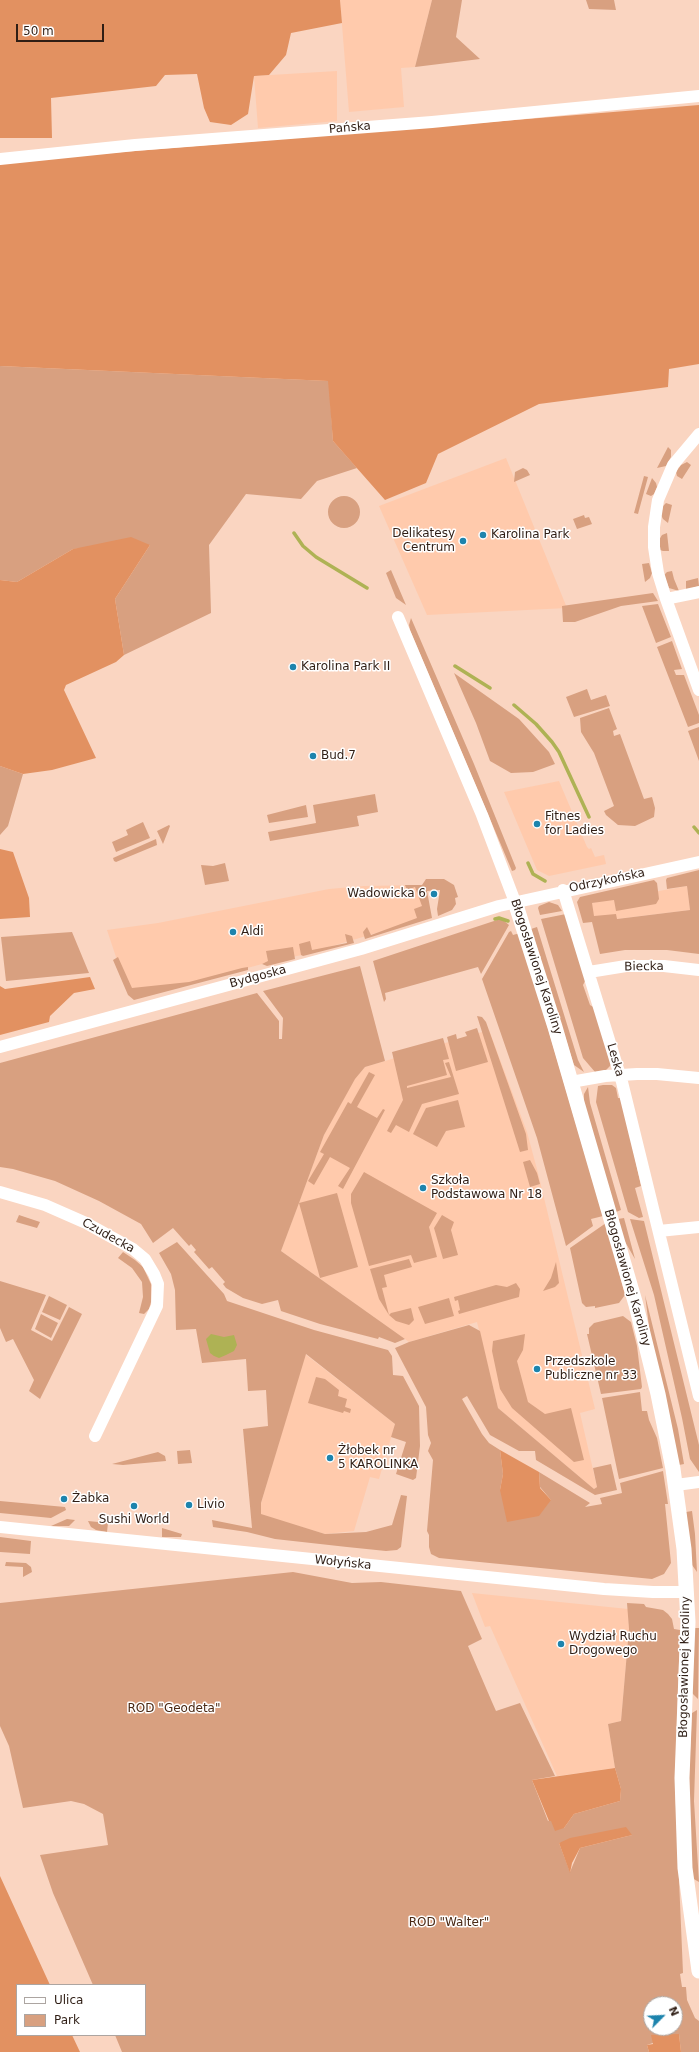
<!DOCTYPE html>
<meta charset="utf-8">
<style>
body{margin:0}
#map{position:relative;width:699px;height:2052px;overflow:hidden;background:#fad5c1;font-family:"DejaVu Sans",sans-serif}
canvas{display:block}
.legend{position:absolute;left:16px;top:1984px;width:130px;height:52px;box-sizing:border-box;background:#fff;border:1px solid #aca5a1;margin:0;padding:5px 7px;list-style:none;font-size:12px;color:#2f1e15}
.legend li{display:flex;align-items:center;gap:8px;height:20px}
.legend b{width:20px;border:1px solid #aca5a1}
.north{position:absolute;left:643px;top:1996px;width:40px;height:40px;box-sizing:border-box;background:#fff;border:1px solid #aca5a1;border-radius:50%;rotate:66deg;font-size:11px;font-weight:700;line-height:16px;text-align:center;color:#2f1e15}
.north::after{content:'';display:block;margin:auto;width:14px;height:18px;background:#1d84ad;clip-path:polygon(50% 0,100% 100%,50% 72%,0 100%)}
.scale{position:absolute;left:16px;top:24px;width:88px;height:18px;box-sizing:border-box;border:2px solid #2f1e15;border-top:0;padding-left:5px;font-size:12px;line-height:14px;white-space:nowrap;color:#2f1e15;-webkit-text-stroke:3px #fff;paint-order:stroke}
</style>
<div id="map">
<canvas width="699" height="2052"></canvas>
<ul class="legend">
<li><b style="height:5px;background:#fff"></b>Ulica</li>
<li><b style="height:11px;background:#d8a080"></b>Park</li>
</ul>
<div class="north">N</div>
<div class="scale">50 m</div>
</div>
<script>
const context = document.querySelector('canvas').getContext('2d');
context.lineJoin = 'round';
function fill(path, color) { context.fillStyle = color; context.fill(path, 'evenodd'); }
const poly = rows => new Path2D(rows.map(r => 'M' + r).join(''));
function trace(path, color, width, dash) { context.strokeStyle = color; context.lineWidth = width; context.lineCap = dash ? 'butt' : 'round'; context.setLineDash(dash || []); context.stroke(path); }
function write(font, color, halo, rows, align = 'center') {
  context.font = font + ' "DejaVu Sans",sans-serif'; context.lineWidth = 3; context.setLineDash([]); context.textBaseline = 'middle'; context.strokeStyle = halo; context.fillStyle = color; for (const [text, x, y, turn = 0] of rows) {
    context.save(); context.translate(x, y); context.rotate((+turn || 0) * Math.PI / 180); context.textAlign = isNaN(turn) ? turn : align; if (halo) context.strokeText(text, 0, 0); context.fillText(text, 0, 0); context.restore();
  }
}
fill(poly([
 [340,0,432,0,415,67,401,68,404,107,349,112],
 [337,71,337,121,258,128,254,76],
 [506,458,567,608,427,615,379,506],
 [559,781,587,847,589,849,591,848,595,857,604,855,606,864,549,876,537,870,504,792],
 [422,885,427,918,302,955,277,960,180,986,134,994,118,963,107,930,158,923,329,889,364,886],
 [687,886,690,910,592,922,586,904],
 [489,1030,527,1132,538,1173,595,1409,580,1413,597,1487,594,1489,498,1408,477,1322,409,1342,281,1251,324,1135,353,1081,365,1067],
 [305,1354,395,1424,379,1479,370,1477,354,1531,325,1534,261,1515,261,1503],
 [472,1593,628,1609,629,1629,621,1721,608,1724,615,1768,557,1776,490,1626,485,1627]
]), '#ffcaac');
fill(poly([
 [432,0,462,0,456,37,480,59,415,67],
 [586,0,614,0,616,10,589,9],
 [0,366,329,381,333,441,357,468,317,481,301,499,246,494,209,545,211,613,124,655,115,599,150,545,73,549,17,582,0,580],
 [668,447,671,450,671,457,666,466,657,468],
 [687,462,691,465,682,479,677,476,676,472,681,465],
 [523,468,527,470,530,475,514,482,515,472],
 [644,476,648,477,638,514,634,513],
 [652,478,656,483,657,487,654,494,651,496,646,494],
 '328 512a16 16 0 1 1 32 0a16 16 0 1 1-32 0Z',
 [666,503,672,505,668,523,663,519,661,515,663,506],
 [584,515,585,518,589,517,592,524,577,529,573,519],
 [667,533,669,551,663,551,660,550,659,540,662,535],
 [649,563,652,573,650,578,645,582,642,564],
 [391,570,406,605,396,598,386,573],
 [672,571,674,579,679,591,669,588,664,575,667,572],
 [698,578,699,586,686,590,686,581],
 [653,593,658,601,621,606,575,622,563,622,562,606],
 [658,604,671,637,656,643,642,606],
 [411,618,474,764,516,868,515,870,512,871,410,630,409,625],
 [672,641,682,669,674,670,676,675,684,675,699,715,699,723,688,727,657,647],
 [454,673,519,719,549,752,555,764,533,772,511,773,490,761,476,723],
 [587,689,591,700,606,695,610,706,574,717,566,697],
 [609,708,617,729,613,731,614,736,620,734,644,799,652,797,655,808,654,817,635,826,618,825,606,815,604,811,614,806,594,753,581,732,580,718],
 [699,727,699,761,688,731],
 [0,766,23,774,8,826,0,835],
 [375,794,378,812,357,816,359,826,270,841,268,832,316,823,313,805],
 [306,805,308,817,269,823,267,815],
 [143,822,150,838,116,852,112,842,128,835,126,830],
 [169,825,170,826,163,844,157,831],
 [156,839,157,845,116,862,114,861,113,858],
 [225,863,229,881,205,885,201,865,213,866],
 [699,870,699,954,667,950,625,950,600,954,592,922,583,923,577,902,580,897,654,880,657,883,659,899,656,904,616,911,614,900,592,903,594,916,616,914,617,919,690,910,687,886,667,889,666,880,667,878],
 [426,879,444,879,454,885,458,897,455,898,456,904,452,910,438,916,437,909,440,890,427,891,432,918,365,939,363,932,367,927,371,935,417,918,414,909,422,906,415,887,407,890,405,885,422,885],
 [549,902,558,905,562,911,540,915,538,908,539,906],
 [566,914,586,979,583,985,590,1005,595,1008,612,1062,610,1066,605,1071,595,1072,583,1058,541,919],
 [497,920,503,920,509,925,481,974,478,967,385,993,386,999,384,1002,373,961],
 [537,927,578,1060,584,1072,574,1065,531,929],
 [511,931,513,935,520,933,603,1216,591,1219,593,1226,566,1246,537,1138,482,979,509,932],
 [72,932,89,973,6,981,1,937],
 [345,934,352,936,354,943,303,956,301,955,299,944,310,941,312,950,347,943],
 [293,947,295,959,267,966,262,964,268,961,266,951],
 [118,957,132,988,189,982,242,968,248,967,248,970,134,1000,128,995,113,960],
 [360,966,385,1061,365,1067,355,1079,324,1135,299,1203,337,1193,358,1267,320,1278,299,1203,281,1251,405,1339,395,1343,379,1337,378,1339,320,1324,281,1311,278,1300,262,1304,243,1298,226,1288,223,1284,225,1282,212,1267,209,1269,194,1252,196,1250,191,1244,189,1246,173,1228,153,1243,141,1224,99,1201,55,1181,13,1169,0,1167,0,1063,257,993,279,1021,279,1039,282,1039,283,1018,263,991],
 [477,1016,482,1017,486,1022,526,1134,528,1150,520,1152],
 [477,1028,488,1062,456,1071,447,1037,456,1034,457,1039,467,1036,465,1032],
 [443,1038,449,1059,443,1060,447,1075,407,1086,407,1088,451,1077,445,1063,449,1062,459,1094,422,1104,409,1132,396,1125,391,1133,387,1131,403,1100,392,1052],
 [369,1072,375,1075,357,1107,377,1118,383,1109,385,1110,343,1189,338,1186,350,1168,330,1157,314,1185,308,1181,324,1154,320,1152,348,1102,351,1104],
 [603,1085,612,1085,616,1088,618,1098,622,1098,641,1186,635,1188,643,1217,639,1218,628,1212,596,1102,598,1086],
 [588,1087,590,1103,621,1210,616,1212,584,1103,584,1094],
 [458,1100,465,1127,446,1131,437,1147,413,1134,426,1108],
 [530,1160,537,1173,540,1184,530,1187,523,1162],
 [364,1172,437,1213,429,1227,437,1257,414,1263,411,1255,369,1266,351,1203,351,1194],
 [19,1215,40,1222,37,1228,16,1222],
 [442,1215,454,1222,451,1230,458,1255,443,1259,434,1228],
 [624,1218,635,1259,624,1240,618,1219],
 [630,1219,644,1221,699,1445,699,1472,690,1459,682,1418,654,1295],
 [606,1223,625,1295,619,1303,595,1308,595,1306,586,1307,582,1303,570,1248],
 [177,1242,224,1294,227,1301,314,1330,388,1350,392,1356,393,1375,403,1376,419,1406,420,1446,416,1478,413,1480,396,1474,406,1442,391,1437,395,1424,306,1354,261,1503,261,1514,325,1534,366,1532,392,1525,401,1495,407,1496,401,1547,397,1550,386,1551,347,1547,275,1539,247,1532,213,1527,212,1520,252,1528,243,1429,268,1426,266,1390,248,1391,246,1359,202,1363,196,1329,176,1330,175,1290,171,1274,159,1253],
 [123,1252,135,1260,143,1267,151,1284,151,1302,149,1309,144,1314,139,1313,143,1297,142,1282,132,1268,118,1258],
 [409,1259,412,1267,384,1275,387,1287,382,1288,389,1315,379,1299,370,1269],
 [556,1262,559,1283,555,1287,543,1291,551,1278],
 [0,1281,46,1295,31,1330,52,1341,69,1307,82,1314,40,1399,29,1391,34,1380,13,1339,6,1342,0,1328],
 [516,1283,520,1289,519,1297,459,1314,458,1311,460,1310,458,1300,455,1301,454,1297,496,1285,507,1287],
 [645,1295,678,1429,684,1464,679,1465,650,1334],
 [49,1296,67,1305,60,1320,42,1312],
 [449,1298,454,1316,425,1324,418,1307],
 [411,1308,414,1320,409,1325,396,1321,389,1315,391,1313],
 [41,1314,58,1323,51,1338,35,1329],
 [623,1316,631,1322,637,1346,642,1387,641,1389,601,1394,587,1334,589,1334,589,1328,594,1323],
 [469,1325,480,1331,498,1408,594,1489,597,1487,593,1468,611,1464,617,1490,595,1495,536,1460,535,1451,519,1451,490,1435,467,1396,462,1399,482,1434,489,1443,500,1450,503,1474,500,1490,551,1500,540,1487,539,1472,590,1503,585,1507,602,1504,600,1498,622,1493,620,1483,663,1471,668,1504,665,1504,671,1563,664,1574,652,1579,439,1558,431,1554,429,1547,429,1535,427,1531,433,1460,428,1451,431,1443,428,1435,426,1407,395,1348,409,1342],
 [525,1334,523,1350,517,1361,528,1402,545,1414,571,1408,584,1460,574,1462,512,1408,500,1389,492,1351,493,1341],
 [316,1377,325,1379,339,1390,338,1396,347,1399,345,1407,351,1409,350,1413,344,1411,343,1413,308,1403],
 [640,1392,642,1411,647,1411,649,1420,657,1438,663,1468,619,1479,602,1398],
 [190,1450,192,1463,178,1464,177,1451],
 [158,1452,165,1456,166,1461,123,1465,112,1464],
 [0,1501,65,1507,66,1510,51,1518,0,1513],
 [692,1511,695,1534,697,1572,692,1565,686,1512],
 [67,1519,75,1520,69,1526,51,1526],
 [88,1521,108,1523,107,1532,96,1530,91,1527],
 [162,1528,182,1534,181,1537,162,1537],
 [0,1537,31,1541,30,1554,0,1552],
 [6,1562,26,1563,31,1567,32,1572,23,1577,23,1567,5,1566],
 [293,1572,352,1583,381,1582,461,1591,482,1639,468,1646,492,1702,496,1711,520,1703,555,1776,532,1780,548,1821,551,1820,564,1828,574,1814,620,1801,621,1789,615,1768,608,1724,621,1721,629,1629,627,1603,644,1604,646,1607,663,1610,668,1614,672,1619,674,1629,680,1630,675,1785,683,1973,680,1974,682,1987,686,1987,687,2000,695,2018,699,2021,699,2052,681,2052,679,2034,647,2045,649,2052,122,2052,115,2035,145,2035,145,1985,93,1985,53,1893,40,1855,108,1845,103,1814,84,1804,71,1801,23,1808,9,1746,0,1726,0,1603],
 [632,1835,580,1848,570,1872,559,1843],
 [651,2004,675,2004,675,2028,651,2028],
 [694,1628,699,1628,698,1699,692,1693],
 [697,1710,694,1801,699,1882,692,1878,688,1791,692,1713]
]), '#d8a080');
fill(poly([
 [0,0,340,0,342,23,291,33,286,55,269,75,254,76,248,114,231,125,210,122,204,108,197,74,165,75,156,86,51,98,52,138,0,138],
 [699,105,699,364,669,369,668,387,539,404,438,454,426,483,385,500,333,441,328,381,0,366,0,162],
 [131,537,150,545,115,599,124,655,116,662,66,685,64,690,96,758,52,770,23,774,0,766,0,580,17,582,73,549],
 [0,849,13,852,29,898,30,917,0,919],
 [90,977,95,989,74,993,50,1016,49,1022,0,1035,0,986,5,989],
 [500,1450,539,1472,540,1488,551,1500,539,1516,507,1522,500,1490,503,1474],
 [615,1768,621,1789,620,1801,574,1814,564,1828,555,1831,551,1821,549,1821,532,1780],
 [626,1827,632,1835,580,1848,572,1863,570,1873,559,1843,570,1838],
 [0,1876,50,1985,17,1985,17,2035,72,2035,80,2052,0,2052],
 [679,2034,681,2052,649,2052,647,2045,653,2044,651,2035]
]), '#e29161');
fill(poly([
 [211,1334,224,1337,234,1335,237,1345,234,1351,226,1355,219,1358,214,1356,210,1353,206,1339]
]), '#aeb254');
trace(poly([
 [294,533,303,546,316,557,367,588],
 [455,666,490,688],
 [514,705,536,724,552,742,559,752,589,817],
 [694,827,699,833],
 [528,863,533,874,545,881],
 [495,919,499,918,508,921]
]), '#aeb254', 3.5);
trace(poly([
 [0,159,135,145,432,122,699,96],
 [699,592,666,599,699,690],
 [666,599,658,573,654,547,654,527,658,500,673,465,699,434],
 [398,617,482,815,515,902],
 [563,890,622,1082,699,1396],
 [589,972,626,966,664,966,699,970],
 [0,1047,361,949,499,906,699,862],
 [571,1082,605,1076,637,1074,657,1074,699,1078],
 [0,1192,45,1205,86,1223,133,1249,145,1259,154,1274,158,1284,157,1306,95,1436],
 [659,1231,699,1227],
 [676,1485,699,1482],
 [0,1527,604,1589,653,1592,687,1592]
]), '#fff', 12);
trace(poly([
 [515,902,555,1027,636,1305,658,1394,673,1469,684,1549,688,1622,682,1778,685,1868,699,1971]
]), '#fff', 15);
for (const [x, y, r, color] of [
 [483,535,4,"#1d84ad"],
 [463,541,4,"#1d84ad"],
 [293,667,4,"#1d84ad"],
 [313,756,4,"#1d84ad"],
 [537,824,4,"#1d84ad"],
 [434,894,4,"#1d84ad"],
 [233,932,4,"#1d84ad"],
 [423,1188,4,"#1d84ad"],
 [537,1369,4,"#1d84ad"],
 [330,1458,4,"#1d84ad"],
 [64,1499,4,"#1d84ad"],
 [189,1505,4,"#1d84ad"],
 [134,1506,4,"#1d84ad"],
 [561,1644,4,"#1d84ad"]
]) { const dot = new Path2D(); dot.arc(x, y, r, 0, 2 * Math.PI); context.fillStyle = color; context.fill(dot); trace(dot, '#fff', 1.5); }
write('12px', '#2f1e15', '#fff', [
 ["Pańska",350,128,-5],
 ["Odrzykońska",607,881,-12],
 ["Błogosławionej Karoliny",536,967,72],
 ["Biecka",644,967,-1],
 ["Bydgoska",258,977,-15],
 ["Leska",615,1060,74],
 ["Czudecka",108,1236,29],
 ["Błogosławionej Karoliny",627,1278,74],
 ["Wołyńska",343,1563,6],
 ["Błogosławionej Karoliny",685,1667,-89]
]);
write('12px', '#2f1e15', '#fff', [
 ["Delikatesy",455,534,"right"],
 ["Centrum",455,548,"right"],
 ["Karolina Park",491,535],
 ["Karolina Park II",301,667],
 ["Bud.7",321,756],
 ["Fitnes",545,817],
 ["for Ladies",545,831],
 ["Wadowicka 6",426,894,"right"],
 ["Aldi",241,932],
 ["Szkoła",431,1181],
 ["Podstawowa Nr 18",431,1195],
 ["Przedszkole",545,1362],
 ["Publiczne nr 33",545,1376],
 ["Żłobek nr",338,1451],
 ["5 KAROLINKA",338,1465],
 ["Żabka",72,1499],
 ["Livio",197,1505],
 ["Sushi World",134,1520,"center"],
 ["Wydział Ruchu",569,1637],
 ["Drogowego",569,1651]
], 'left');
write('12px', '#4a2914', '#fff', [
 ["ROD \"Geodeta\"",174,1709],
 ["ROD \"Walter\"",449,1923]
]);
</script>
